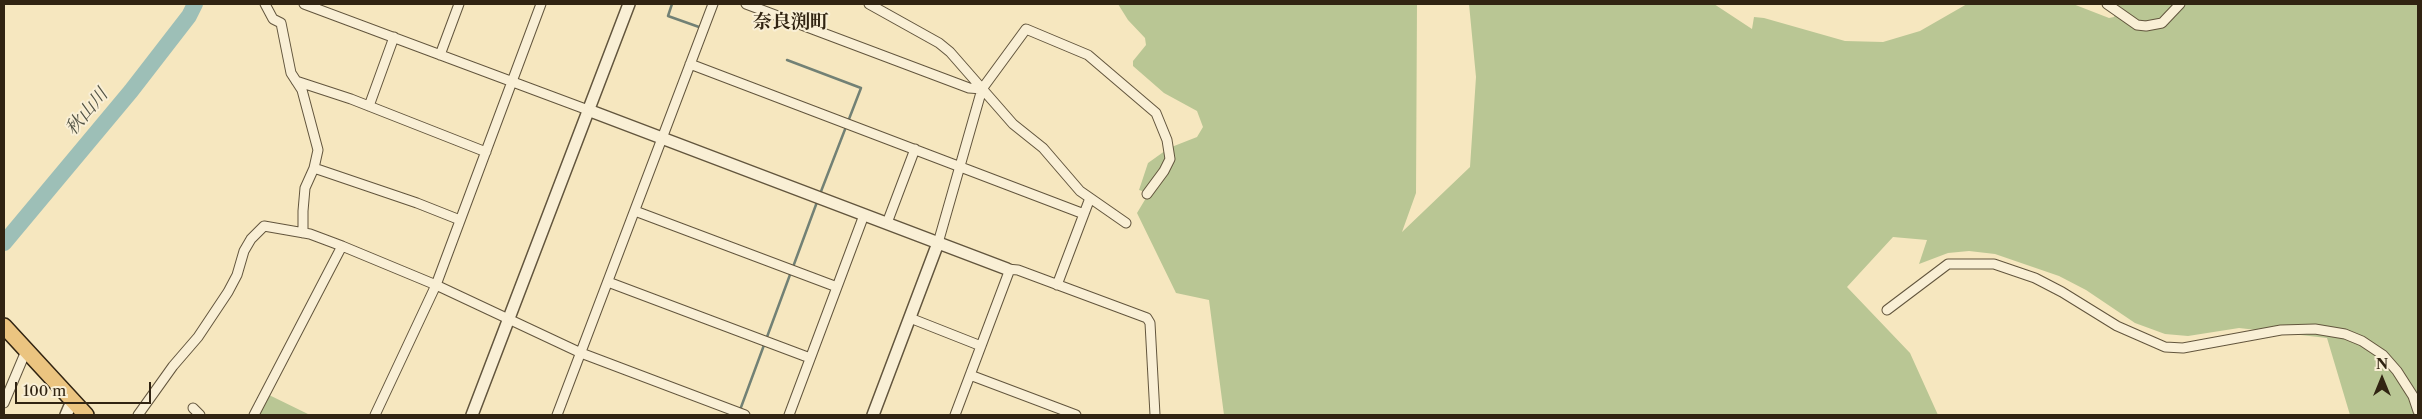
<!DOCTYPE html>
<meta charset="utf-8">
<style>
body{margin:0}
#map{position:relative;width:2422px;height:419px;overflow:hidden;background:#f6e7bf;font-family:"Libre Caslon Text",serif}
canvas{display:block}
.frame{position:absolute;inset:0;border:5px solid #312412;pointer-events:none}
.north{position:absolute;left:2357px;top:354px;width:50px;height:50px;-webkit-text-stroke:4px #f9efd5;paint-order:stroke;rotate:0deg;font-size:14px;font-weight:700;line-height:20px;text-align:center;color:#312412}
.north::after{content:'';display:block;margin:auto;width:18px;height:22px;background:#312412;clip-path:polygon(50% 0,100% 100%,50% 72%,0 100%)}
.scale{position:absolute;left:15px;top:382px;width:136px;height:22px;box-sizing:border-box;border:2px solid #312412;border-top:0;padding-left:6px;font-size:15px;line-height:18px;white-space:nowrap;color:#312412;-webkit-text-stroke:4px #f9efd5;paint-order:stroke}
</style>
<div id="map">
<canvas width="2422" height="419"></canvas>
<div class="frame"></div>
<div class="north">N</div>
<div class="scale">100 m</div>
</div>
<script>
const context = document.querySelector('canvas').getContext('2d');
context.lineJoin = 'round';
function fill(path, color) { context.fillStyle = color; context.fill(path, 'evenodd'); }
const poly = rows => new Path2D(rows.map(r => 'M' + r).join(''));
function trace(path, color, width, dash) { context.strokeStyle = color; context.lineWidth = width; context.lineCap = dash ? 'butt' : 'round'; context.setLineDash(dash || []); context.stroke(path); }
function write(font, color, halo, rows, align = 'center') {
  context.font = font + ' "Libre Caslon Text","Noto Serif JP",serif'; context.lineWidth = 4; context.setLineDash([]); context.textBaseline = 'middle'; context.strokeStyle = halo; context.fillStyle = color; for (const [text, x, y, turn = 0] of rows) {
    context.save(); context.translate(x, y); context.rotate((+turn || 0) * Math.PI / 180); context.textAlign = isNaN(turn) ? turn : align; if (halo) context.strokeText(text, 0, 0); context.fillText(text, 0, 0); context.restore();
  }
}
fill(poly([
 [1118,4,1417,4,1416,193,1402,232,1470,167,1476,77,1469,4,1714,4,1752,29,1754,17,1764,18,1845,41,1883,42,1920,31,1967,4,2073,4,2109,18,2114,17,2119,4,2418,4,2418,415,2350,415,2327,338,2239,328,2188,336,2165,334,2135,323,2086,290,2059,276,1995,254,1969,251,1948,253,1919,264,1927,240,1893,237,1847,287,1910,353,1938,415,1224,415,1209,300,1176,293,1137,213,1149,193,1139,190,1148,163,1169,148,1197,137,1203,127,1197,111,1164,93,1133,66,1133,61,1146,45,1145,38,1128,20],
 [265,393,310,415,254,415]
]), '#b9c694');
trace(poly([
 [672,4,668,16,699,27],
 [787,60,861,88,820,194],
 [793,267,817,202],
 [740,410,791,272]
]), '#728175', 2.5);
trace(poly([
 [4,243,131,91,189,16,195,4]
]), '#9dbfb7', 16);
const minor = poly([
 [265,4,273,19,281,23,291,73,302,90,318,150,314,168,305,188,303,211,303,233],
 [304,4,588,110],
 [746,4,969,88,982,89],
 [869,4,939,43,950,52,1013,124,1043,148,1080,191,1126,223],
 [2107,4,2137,25,2146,26,2162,23,2180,4],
 [440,55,459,4],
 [690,64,1084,214],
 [296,81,351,99,486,152],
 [369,106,394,37],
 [314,168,417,203,460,220],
 [635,211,837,287],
 [887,223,915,149],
 [938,243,982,89,1026,29,1088,55,1156,113,1167,140,1170,159,1164,171,1147,194],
 [1007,269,1018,270,1147,318,1150,323,1155,415],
 [608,282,810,358],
 [1057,285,1090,198],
 [1887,310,1948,264,1994,264,2035,278,2062,292,2117,326,2165,347,2183,348,2281,330,2315,329,2345,334,2362,341,2383,355,2397,371,2413,396,2418,411],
 [910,318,981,346],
 [970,375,1076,415],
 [4,403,26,351],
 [193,408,200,415],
 [138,415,173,366,198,337,228,292,237,275,244,251,251,239,264,226,310,234,342,246,436,285,581,353,745,415],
 [254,415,342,246],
 [375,415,436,285,541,4],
 [557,415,713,4],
 [789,415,864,215],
 [955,415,1010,269]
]);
const tertiary = poly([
 [588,110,1007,269],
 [66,415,72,401],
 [472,415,629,4],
 [873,415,938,243]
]);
const primary = poly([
 [4,326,86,415]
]);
trace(minor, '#62553d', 11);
trace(tertiary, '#62553d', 14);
trace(primary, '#312412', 18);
trace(minor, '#f9efd5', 9);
trace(tertiary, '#f9efd5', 11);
trace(primary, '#ebc480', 15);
write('italic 18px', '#515244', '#f9efd5', [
 ["秋山川",87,112,-50]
]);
write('bold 19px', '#312412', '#f9efd5', [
 ["奈良渕町",791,23]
]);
</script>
